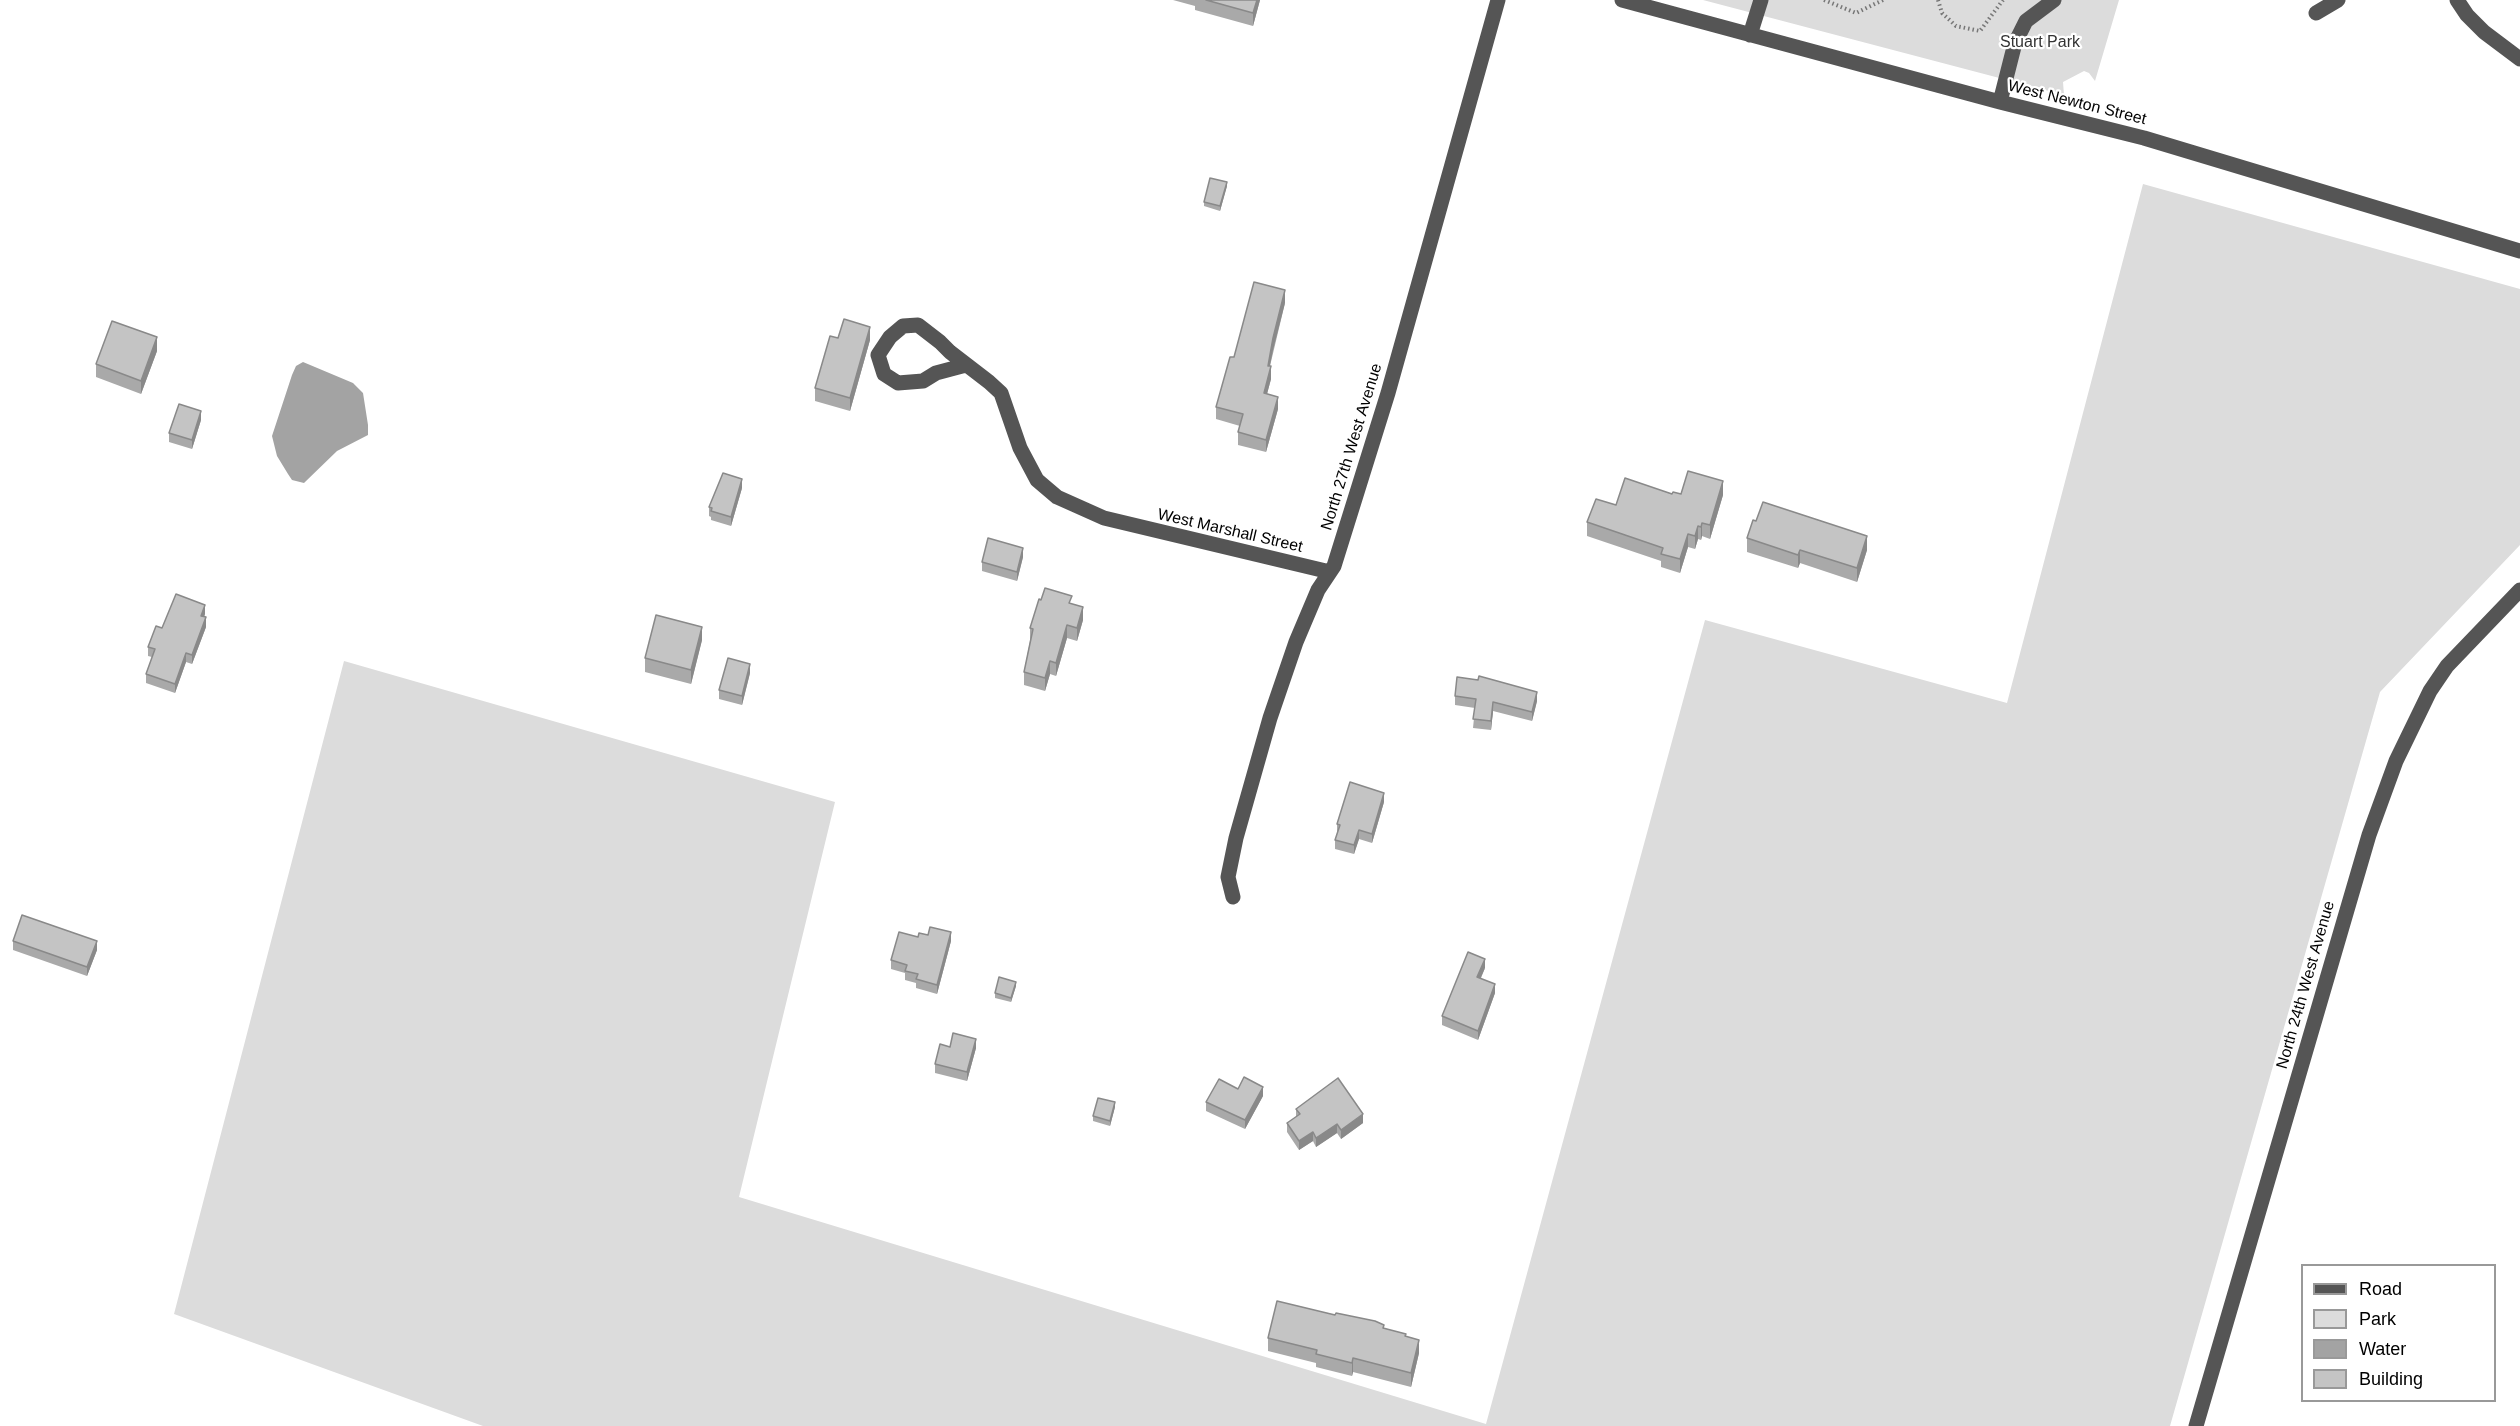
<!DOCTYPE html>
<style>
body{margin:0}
#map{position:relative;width:2520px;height:1426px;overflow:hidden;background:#fff;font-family:Arial,sans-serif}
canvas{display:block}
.legend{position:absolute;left:2301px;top:1264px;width:195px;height:138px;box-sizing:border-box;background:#fff;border:2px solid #999;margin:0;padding:8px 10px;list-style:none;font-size:18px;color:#000}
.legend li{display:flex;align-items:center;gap:12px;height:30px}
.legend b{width:30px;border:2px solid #999}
</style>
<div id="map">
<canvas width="2520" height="1426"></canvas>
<ul class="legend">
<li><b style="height:8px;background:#555"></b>Road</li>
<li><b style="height:16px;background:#dcdcdc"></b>Park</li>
<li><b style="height:16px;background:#a3a3a3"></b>Water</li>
<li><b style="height:16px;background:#c4c4c4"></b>Building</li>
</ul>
</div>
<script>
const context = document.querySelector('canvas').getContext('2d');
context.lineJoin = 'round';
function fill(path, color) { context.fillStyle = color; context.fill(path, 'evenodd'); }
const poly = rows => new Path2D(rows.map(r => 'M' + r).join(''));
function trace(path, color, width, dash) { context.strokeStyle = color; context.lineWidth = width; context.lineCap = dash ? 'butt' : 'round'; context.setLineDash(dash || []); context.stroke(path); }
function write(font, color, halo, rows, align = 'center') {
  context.font = font + ' Arial,sans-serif'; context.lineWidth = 4.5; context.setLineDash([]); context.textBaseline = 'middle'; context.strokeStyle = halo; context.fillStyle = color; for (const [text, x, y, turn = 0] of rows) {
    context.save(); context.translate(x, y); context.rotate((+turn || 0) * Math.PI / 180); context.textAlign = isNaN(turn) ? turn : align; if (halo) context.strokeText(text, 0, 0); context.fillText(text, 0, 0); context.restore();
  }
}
fill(poly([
 [1703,0,2119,0,2095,81,2089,73,2084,71,2063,82,2064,95],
 [2143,184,2520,289,2520,545,2380,692,2170,1426,483,1426,174,1314,344,661,835,802,739,1197,1486,1424,1705,620,2007,703]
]), '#dcdcdc');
fill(poly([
 [303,362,353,383,363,393,368,425,368,435,337,451,304,483,292,480,288,474,277,456,272,436,292,375,296,366]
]), '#a3a3a3');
trace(poly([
 [1824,0,1856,13,1883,0],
 [1938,0,1942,13,1956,26,1980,31,2003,0]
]), '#777', 4, [1.5, 3]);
trace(poly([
 [1622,0,2000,102,2144,138,2520,251],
 [2457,0,2467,15,2484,32,2520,59],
 [2316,13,2338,0],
 [1750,35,1761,0],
 [2000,102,2015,43,2026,21,2054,0],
 [966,365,936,373,923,381,898,383,884,374,878,355,890,337,903,326,918,325,940,342,950,352,989,382,1001,393,1020,448,1037,480,1057,497,1104,518,1330,572],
 [1233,897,1228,877,1236,838,1270,718,1296,642,1318,590,1334,566,1388,393,1498,0],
 [2196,1426,2369,835,2396,761,2430,691,2447,666,2520,590]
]), '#555', 15);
fill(poly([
 [1173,0,1260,0,1253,26,1195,10,1195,6],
 [1227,186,1220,211,1204,206,1204,202],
 [1285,303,1270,366,1271,379,1267,394,1278,409,1266,452,1238,445,1238,432,1240,426,1216,419,1216,407,1234,357],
 [838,338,870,340,850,411,815,401,815,388],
 [157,351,141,394,96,377,96,364],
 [201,420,192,449,169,442,169,433],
 [742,488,731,526,711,520,711,517,709,516,709,507],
 [1672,494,1723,495,1710,539,1702,536,1701,540,1698,539,1695,549,1688,547,1680,573,1661,567,1661,561,1587,536,1587,522],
 [1747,538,1867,550,1857,582,1800,563,1798,568,1747,552],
 [1023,557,1017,581,982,571,982,562],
 [1072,604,1083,620,1077,641,1067,638,1056,676,1050,674,1045,691,1024,685,1024,672,1030,641,1030,628],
 [205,614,204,617,206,627,192,664,186,662,175,693,146,683,146,674,152,657,148,656,148,647,162,628],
 [702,640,691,684,645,672,645,658],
 [750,673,742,705,719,699,719,690],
 [1455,696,1537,701,1532,721,1493,711,1491,730,1473,728,1475,708,1455,705],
 [1384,802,1372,843,1359,839,1354,854,1335,849,1335,840,1337,833,1337,824],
 [918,937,951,941,937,994,916,988,916,983,905,980,905,973,891,969,891,960],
 [13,941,97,950,87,976,13,950],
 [1485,968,1481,978,1495,993,1478,1040,1442,1025,1442,1016],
 [1016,986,1011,1002,995,998,995,993],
 [950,1047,976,1048,967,1081,935,1073,935,1064],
 [1263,1096,1245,1129,1206,1111,1206,1102],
 [1115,1107,1110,1126,1093,1121,1093,1116],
 [1296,1109,1363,1123,1341,1139,1337,1133,1316,1147,1313,1141,1299,1150,1287,1132,1287,1123,1296,1117],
 [1384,1328,1406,1336,1419,1353,1411,1387,1353,1372,1352,1376,1316,1367,1316,1363,1268,1351,1268,1338]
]), '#a9a9a9');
fill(poly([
 [1257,0,1260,0,1253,26,1253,13],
 [1227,182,1227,186,1220,211,1220,206],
 [1285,290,1285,303,1273,350,1268,375,1271,366,1271,379,1264,405,1264,393,1268,366,1273,338],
 [870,327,870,340,850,411,850,398],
 [157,337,157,351,141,394,141,381],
 [1278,397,1278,409,1266,452,1266,440],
 [201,411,201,420,192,449,192,440],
 [742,479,742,488,731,526,731,517],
 [1723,481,1723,495,1710,539,1710,525],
 [1702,523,1702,536,1701,540,1701,527],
 [1698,526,1698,539,1695,549,1695,536],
 [1688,534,1688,547,1680,573,1680,559],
 [1867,536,1867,550,1857,582,1857,568],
 [1023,548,1023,557,1017,581,1017,572],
 [1800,550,1800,563,1798,568,1798,555],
 [205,605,205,614,201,625,201,616],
 [1083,607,1083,620,1077,641,1077,628],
 [206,617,206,627,192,664,192,655],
 [1067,625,1067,638,1056,676,1056,663],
 [702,627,702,640,691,684,691,670],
 [186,653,186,662,175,693,175,684],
 [1050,661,1050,674,1045,691,1045,678],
 [750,664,750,673,742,705,742,696],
 [1537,692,1537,701,1532,721,1532,712],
 [1493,702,1493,711,1491,730,1491,721],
 [1384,793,1384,802,1372,843,1372,834],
 [1359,830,1359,839,1354,854,1354,845],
 [951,932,951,941,937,994,937,985],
 [97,941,97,950,87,976,87,967],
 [1485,959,1485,968,1477,986,1477,977],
 [1016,982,1016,986,1011,1002,1011,998],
 [1495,984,1495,993,1478,1040,1478,1031],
 [976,1039,976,1048,967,1081,967,1072],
 [1263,1087,1263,1096,1245,1129,1245,1120],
 [1115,1102,1115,1107,1110,1126,1110,1121],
 [1363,1114,1363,1123,1341,1139,1341,1130],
 [1337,1124,1337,1133,1316,1147,1316,1138],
 [1313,1132,1313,1141,1299,1150,1299,1141],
 [1419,1340,1419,1353,1411,1387,1411,1373],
 [1353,1358,1353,1372,1352,1376,1352,1363]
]), '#898989');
const building = poly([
 [1206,0,1257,0,1253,13,1206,0],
 [1210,178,1227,182,1220,206,1204,202,1210,178],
 [1254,282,1285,290,1273,338,1268,366,1271,366,1264,393,1278,397,1266,440,1238,432,1243,414,1216,407,1230,357,1234,357,1254,282],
 [844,319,870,327,850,398,815,388,830,336,838,338,844,319],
 [112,321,157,337,141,381,96,364,112,321],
 [179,404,201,411,192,440,169,433,179,404],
 [1688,471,1723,481,1710,525,1702,523,1701,527,1698,526,1695,536,1688,534,1680,559,1661,554,1663,548,1587,522,1596,499,1616,505,1625,478,1672,494,1673,492,1681,494,1688,471],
 [723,473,742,479,731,517,711,511,712,508,709,507,723,473],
 [1763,502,1867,536,1857,568,1800,550,1798,555,1747,538,1753,520,1756,521,1763,502],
 [988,538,1023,548,1017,572,982,562,988,538],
 [1045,588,1072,596,1069,603,1083,607,1077,628,1067,625,1056,663,1050,661,1045,678,1024,672,1033,629,1030,628,1039,599,1041,600,1045,588],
 [176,594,205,605,201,616,206,617,192,655,186,653,175,684,146,674,155,649,148,647,156,626,162,628,176,594],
 [656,615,702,627,691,670,645,658,656,615],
 [728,658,750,664,742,696,719,690,728,658],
 [1479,676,1537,692,1532,712,1493,702,1491,721,1473,719,1476,699,1455,696,1457,677,1478,680,1479,676],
 [1350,782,1384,793,1372,834,1359,830,1354,845,1335,840,1340,825,1337,824,1350,782],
 [22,915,97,941,87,967,13,941,22,915],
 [930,927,951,932,937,985,916,979,918,974,905,971,907,965,891,960,899,932,918,937,919,933,928,935,930,927],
 [1468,952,1485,959,1477,977,1495,984,1478,1031,1442,1016,1468,952],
 [999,977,1016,982,1011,998,995,993,999,977],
 [953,1033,976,1039,967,1072,935,1064,940,1044,950,1047,953,1033],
 [1244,1077,1263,1087,1245,1120,1206,1102,1219,1079,1238,1089,1244,1077],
 [1338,1078,1363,1114,1341,1130,1337,1124,1316,1138,1313,1132,1299,1141,1287,1123,1300,1114,1296,1109,1338,1078],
 [1098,1098,1115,1102,1110,1121,1093,1116,1098,1098],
 [1277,1301,1335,1315,1336,1313,1375,1321,1384,1325,1383,1328,1406,1334,1405,1336,1419,1340,1411,1373,1353,1358,1352,1363,1316,1354,1317,1350,1268,1338,1277,1301]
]);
fill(building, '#c4c4c4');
trace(building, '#898989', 1.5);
write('16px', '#333', '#fff', [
 ["Stuart Park",2040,43]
]);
write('16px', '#000', '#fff', [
 ["West Newton Street",2077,103,14],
 ["North 27th West Avenue",1352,447,-73],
 ["West Marshall Street",1230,531,13],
 ["North 24th West Avenue",2306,985,-74]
]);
</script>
